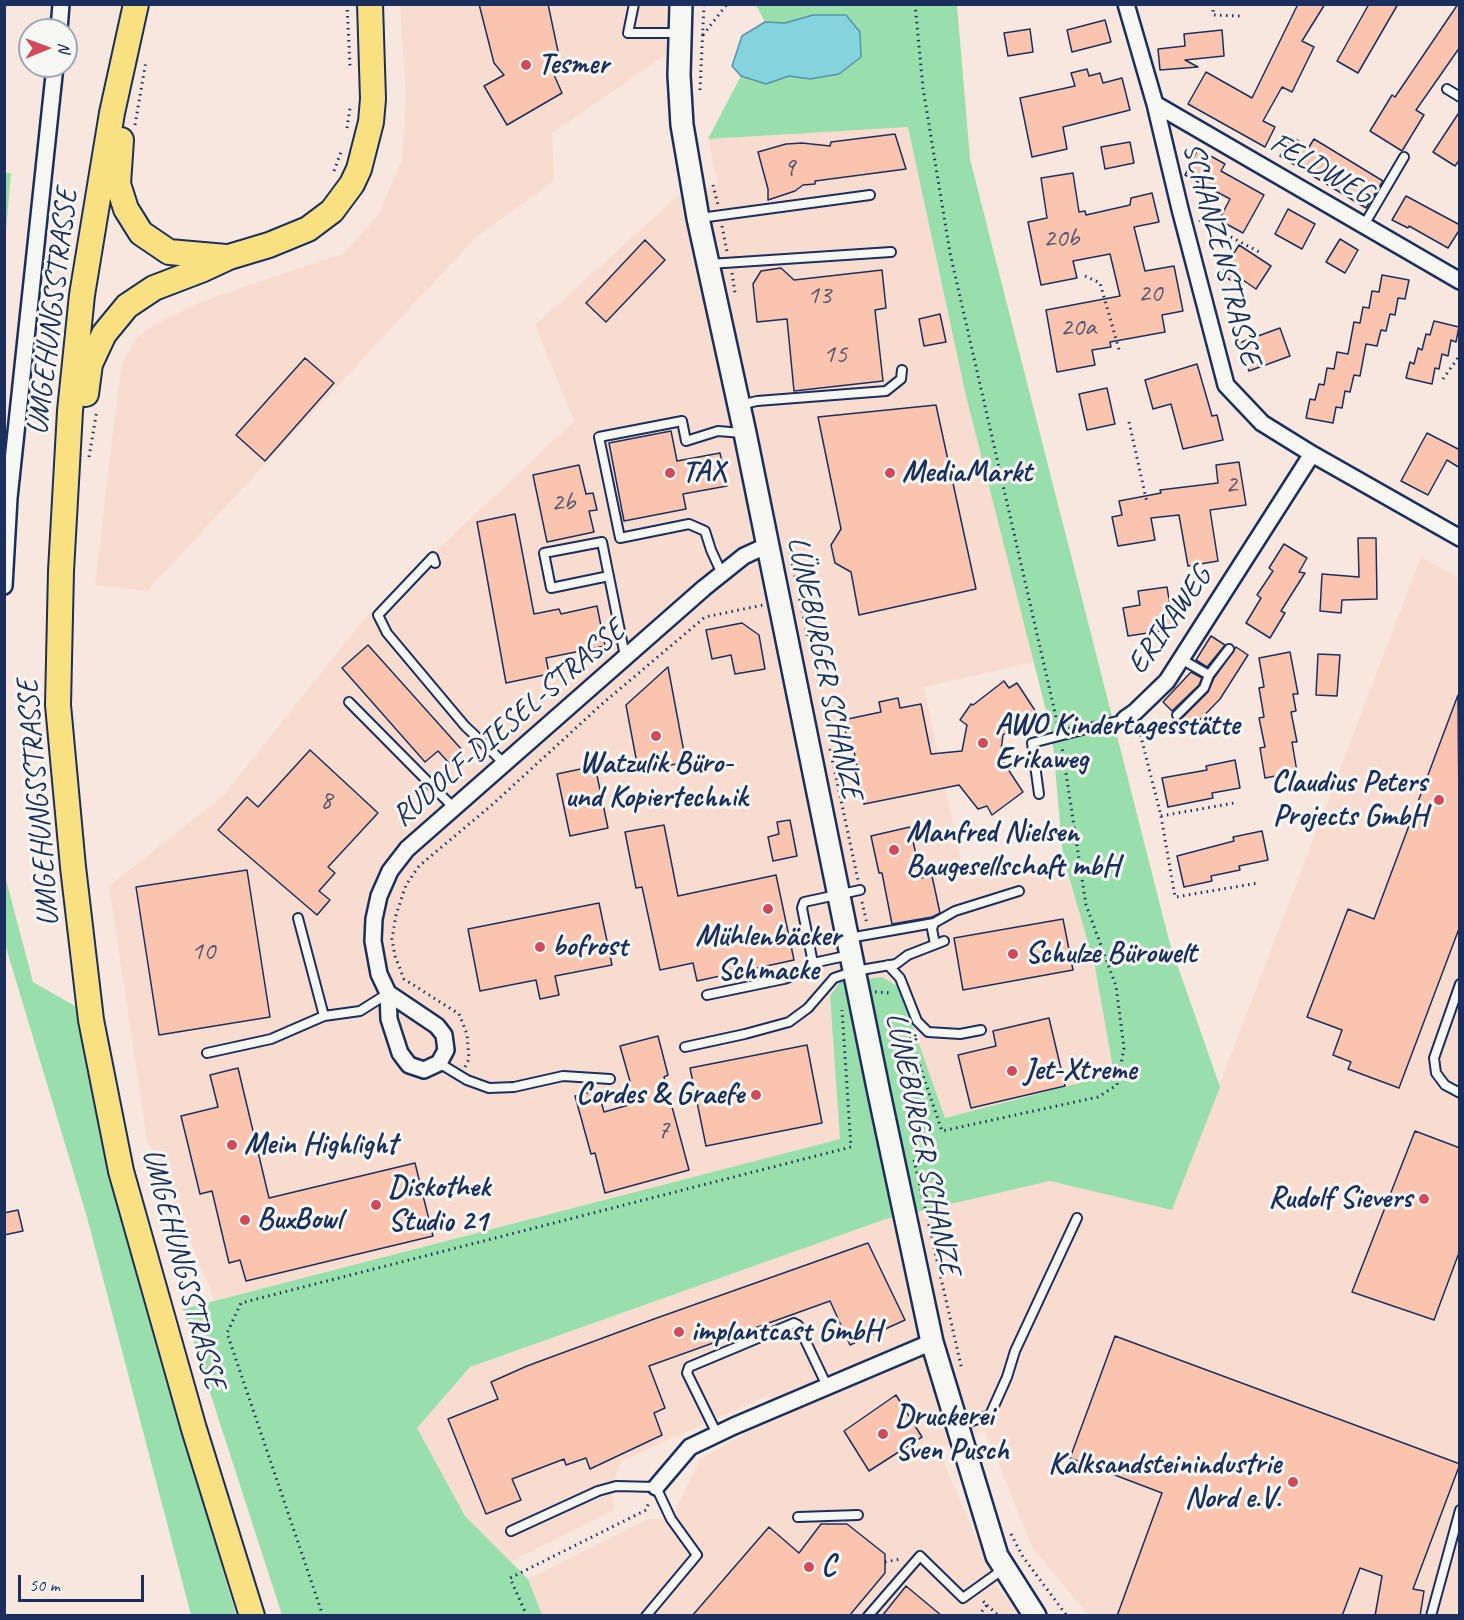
<!DOCTYPE html>
<meta charset="utf-8">
<style>
body{margin:0}
#map{position:relative;width:1464px;height:1620px;overflow:hidden;background:#f8e7de;font-family:Caveat,sans-serif}
canvas{display:block}
.frame{position:absolute;inset:0;border:6px solid #1b2f5e;pointer-events:none}
.north{position:absolute;left:18px;top:18px;width:60px;height:60px;box-sizing:border-box;background:#f6f6f2;border:2px solid #9ea6b7;border-radius:50%;rotate:89deg;font-size:16px;font-weight:700;line-height:24px;text-align:center;color:#1b2f5e}
.north::after{content:'';display:block;margin:auto;width:21px;height:27px;background:#d1495b;clip-path:polygon(50% 0,100% 100%,50% 72%,0 100%)}
.scale{position:absolute;left:18px;top:1575px;width:126px;height:27px;box-sizing:border-box;border:3px solid #1b2f5e;border-top:0;padding-left:8px;font-size:18px;line-height:21px;white-space:nowrap;color:#1b2f5e;-webkit-text-stroke:4px #f6f6f2;paint-order:stroke}
</style>
<div id="map">
<canvas width="1464" height="1620"></canvas>
<div class="frame"></div>
<div class="north">N</div>
<div class="scale">50 m</div>
</div>
<script>
const context = document.querySelector('canvas').getContext('2d');
context.lineJoin = 'round';
function fill(path, color) { context.fillStyle = color; context.fill(path, 'evenodd'); }
const poly = rows => new Path2D(rows.map(r => 'M' + r).join(''));
function trace(path, color, width, dash) { context.strokeStyle = color; context.lineWidth = width; context.lineCap = dash ? 'butt' : 'round'; context.setLineDash(dash || []); context.stroke(path); }
function write(font, color, halo, rows, align = 'center') {
  context.font = font + ' Caveat,sans-serif'; context.lineWidth = 6; context.setLineDash([]); context.textBaseline = 'middle'; context.strokeStyle = halo; context.fillStyle = color; for (const [text, x, y, turn = 0] of rows) {
    context.save(); context.translate(x, y); context.rotate((+turn || 0) * Math.PI / 180); context.textAlign = isNaN(turn) ? turn : align; if (halo) context.strokeText(text, 0, 0); context.fillText(text, 0, 0); context.restore();
  }
}
fill(poly([
 [400,5,666,5,666,55,552,133,554,181,475,238,147,591,95,585,118,390,123,361,137,338,155,324,200,302,344,253,379,214,402,159,406,97],
 [908,126,965,392,1035,662,924,687,965,881,1063,856,1095,967,1114,1074,945,1118,899,987,830,997,840,1139,215,1300,147,1140,109,886,223,796,364,619,574,421,535,325,677,197,718,185,708,139],
 [1421,557,1459,578,1460,1606,1456,1615,1088,1615,1032,1547,985,1430,938,1449,999,1590,1022,1615,542,1615,528,1579,649,1519,671,1519,700,1459,779,1415,769,1395,621,1461,612,1488,614,1510,509,1563,465,1516,417,1428,470,1367,886,1219,1050,1181,1172,1209]
]), '#f9dcd0');
fill(poly([
 [756,5,957,5,970,159,1170,944,1220,1087,1172,1210,1050,1181,886,1219,470,1367,417,1428,465,1516,528,1579,542,1615,282,1615,183,1309,840,1139,830,996,840,982,882,977,899,987,945,1118,1114,1074,1095,967,1063,856,1052,734,965,392,908,127,708,139,741,76,766,84,789,76,810,79,813,15,785,23,765,22],
 [5,173,11,173,5,242,4,173],
 [4,872,33,982,75,1006,153,1333,236,1615,191,1615,87,1217,5,944]
]), '#98dfac');
const water = poly([
 [813,15,846,15,860,32,861,57,839,74,810,79,789,76,766,84,741,76,732,66,742,36,765,22,785,23,813,15]
]);
fill(water, '#83d4dd');
trace(water, '#5992aa', 1.5);
const building = poly([
 [479,4,548,4,560,61,551,68,562,93,507,125,484,86,504,75,494,63,479,4],
 [1298,4,1325,4,1302,41,1314,47,1292,92,1282,87,1263,121,1275,127,1265,147,1188,104,1206,72,1252,98,1298,4],
 [1369,4,1398,4,1358,73,1337,61,1369,4],
 [1458,4,1460,4,1460,47,1416,110,1424,115,1402,151,1370,131,1392,95,1395,97,1458,4],
 [1105,20,1111,42,1072,52,1067,30,1105,20],
 [1030,29,1033,52,1008,56,1004,33,1030,29],
 [1222,30,1224,56,1185,60,1198,67,1160,70,1158,49,1185,46,1184,34,1222,30],
 [1087,69,1089,76,1100,73,1103,83,1122,78,1130,110,1063,127,1067,149,1032,157,1020,98,1075,86,1071,73,1087,69],
 [1460,111,1460,159,1455,166,1433,152,1460,111],
 [895,134,906,169,815,181,815,184,803,185,795,191,768,200,768,189,758,152,786,144,802,143,830,146,831,142,895,134],
 [1292,137,1309,147,1314,139,1383,181,1366,208,1280,156,1292,137],
 [1130,142,1134,163,1105,169,1101,147,1130,142],
 [1198,149,1225,164,1221,171,1264,195,1243,233,1219,220,1230,199,1185,175,1198,149],
 [1073,173,1079,212,1085,211,1086,215,1130,205,1131,198,1152,193,1159,222,1134,227,1145,271,1174,266,1183,311,1162,315,1165,332,1110,342,1111,347,1092,350,1095,365,1057,372,1046,310,1120,296,1110,254,1073,261,1077,278,1041,285,1028,222,1047,218,1041,178,1073,173],
 [1406,196,1460,225,1460,229,1448,248,1409,226,1408,228,1392,220,1406,196],
 [1288,209,1315,224,1302,249,1275,234,1288,209],
 [1340,239,1358,250,1345,273,1326,262,1340,239],
 [645,240,665,260,606,322,586,303,645,240],
 [1239,245,1271,266,1256,289,1243,280,1240,286,1221,274,1239,245],
 [781,268,794,280,882,270,886,308,875,310,883,381,794,391,787,319,757,322,753,284,761,271,781,268],
 [1382,275,1409,280,1405,299,1398,298,1395,315,1390,314,1386,331,1381,330,1377,346,1366,344,1360,376,1354,375,1350,392,1345,391,1342,408,1336,407,1333,423,1306,418,1310,399,1315,400,1319,384,1324,385,1327,368,1334,369,1337,352,1348,354,1354,322,1360,323,1363,307,1369,308,1372,291,1379,292,1382,275],
 [940,314,946,342,924,346,919,319,940,314],
 [1434,321,1459,327,1456,342,1451,340,1448,356,1442,354,1439,369,1435,368,1432,384,1406,378,1410,362,1414,364,1418,348,1422,350,1426,334,1430,335,1434,321],
 [1280,328,1290,356,1249,371,1239,343,1280,328],
 [305,358,334,383,265,461,236,435,305,358],
 [1197,364,1212,416,1217,415,1223,440,1183,449,1171,404,1153,409,1145,380,1197,364],
 [1107,388,1115,424,1087,430,1079,394,1107,388],
 [936,405,976,589,859,615,851,572,835,563,831,545,841,529,818,417,936,405],
 [671,431,677,461,720,453,727,486,683,494,686,509,624,521,609,443,671,431],
 [1427,433,1460,450,1460,468,1447,460,1428,495,1401,481,1427,433],
 [1239,462,1246,505,1210,510,1218,561,1188,566,1179,515,1151,518,1155,540,1118,546,1112,517,1122,515,1119,501,1161,493,1160,490,1218,483,1216,465,1239,462],
 [579,465,586,494,593,493,597,510,589,511,594,532,547,542,533,475,579,465],
 [515,514,534,614,559,609,561,614,597,606,605,646,546,658,549,674,506,683,477,522,515,514],
 [1358,538,1376,538,1377,599,1342,600,1341,613,1320,611,1322,574,1359,577,1358,538],
 [1284,544,1307,558,1299,572,1305,573,1281,611,1285,613,1270,638,1246,623,1261,598,1257,595,1273,571,1269,568,1284,544],
 [1167,587,1174,629,1128,636,1123,608,1140,605,1138,591,1167,587],
 [742,623,759,635,765,669,735,674,731,655,712,659,706,630,742,623],
 [1211,636,1225,645,1207,667,1196,660,1211,636],
 [368,645,463,751,449,763,438,751,425,762,342,668,368,645],
 [1236,647,1248,655,1220,699,1191,729,1181,719,1208,692,1214,678,1236,647],
 [1290,652,1298,694,1293,694,1296,711,1291,712,1297,742,1292,742,1297,772,1265,778,1260,748,1265,747,1259,718,1264,717,1259,688,1264,687,1259,658,1290,652],
 [1318,654,1340,655,1337,696,1316,695,1318,654],
 [668,667,686,763,638,769,626,705,668,667],
 [1191,672,1202,678,1199,685,1172,711,1163,702,1191,672],
 [1004,681,1009,688,1017,683,1036,712,1003,735,1000,757,1023,792,992,815,987,806,978,809,959,785,864,804,854,751,850,752,843,720,881,712,879,702,898,698,900,708,921,704,931,754,962,751,967,725,960,720,971,704,973,705,1004,681],
 [1458,695,1460,926,1399,1088,1348,1069,1351,1062,1333,1055,1342,1030,1307,1017,1348,909,1374,919,1458,695],
 [310,750,378,813,328,867,335,873,319,891,330,900,317,915,218,830,247,797,258,807,310,750],
 [1235,760,1240,788,1212,793,1213,798,1168,807,1162,778,1207,770,1206,766,1235,760],
 [595,766,608,828,570,836,557,774,595,766],
 [790,820,797,856,773,861,768,837,779,834,777,822,790,820],
 [664,825,678,896,776,875,794,960,697,981,693,963,660,970,642,887,636,888,625,832,664,825],
 [910,827,921,878,932,876,940,913,932,917,892,924,882,873,879,873,871,836,910,827],
 [1262,831,1268,860,1239,866,1240,870,1211,876,1212,881,1184,887,1177,856,1234,841,1233,837,1262,831],
 [247,870,270,1017,159,1035,136,887,247,870],
 [599,903,612,965,555,976,559,995,540,999,536,980,480,991,468,929,599,903],
 [1063,919,1073,970,963,990,954,938,1063,919],
 [1049,1018,1065,1086,971,1108,958,1055,996,1046,993,1031,1049,1018],
 [658,1036,668,1075,664,1077,689,1170,605,1193,595,1153,591,1154,575,1096,598,1090,604,1112,632,1104,627,1086,631,1085,620,1046,658,1036],
 [807,1045,822,1123,706,1146,690,1068,807,1045],
 [238,1068,269,1198,415,1163,433,1236,246,1281,240,1260,229,1263,212,1191,200,1194,181,1116,218,1107,210,1075,238,1068],
 [1415,1131,1460,1148,1460,1250,1434,1320,1352,1292,1415,1131],
 [18,1210,23,1231,4,1235,4,1213,18,1210],
 [868,1243,905,1320,850,1345,830,1301,649,1366,665,1408,654,1413,662,1435,590,1469,586,1458,566,1465,564,1459,512,1479,521,1500,486,1514,448,1419,498,1399,491,1382,527,1366,654,1319,868,1243],
 [1115,1336,1460,1464,1413,1589,1424,1591,1420,1616,1375,1616,1382,1576,1360,1568,1342,1616,1117,1616,1162,1493,1070,1458,1115,1336],
 [896,1395,922,1437,869,1471,844,1431,896,1395],
 [821,1524,847,1524,885,1554,885,1573,849,1616,692,1616,769,1527,799,1553,821,1524],
 [906,1586,942,1616,882,1616,906,1586]
]);
fill(building, '#fbc4ae');
trace(building, '#1b2f5e', 1.5);
const lane = poly([
 [634,4,628,33,678,33],
 [1447,89,1460,97],
 [700,218,870,195],
 [1364,225,1404,157],
 [709,264,891,252],
 [740,405,757,401,886,391,901,379,902,370],
 [435,563,433,557,378,615,387,633,465,726,504,763],
 [722,574,711,550,705,531,689,524,620,538,599,437,682,421,686,441,718,431,742,433],
 [609,576,551,588,544,553,602,542,625,656],
 [1181,659,1209,675,1229,649],
 [349,702,453,807],
 [1177,715,1204,688,1209,675],
 [1039,794,1032,743,1125,719],
 [298,918,324,1016],
 [934,923,932,929,935,944],
 [849,938,934,923,955,911,1019,891],
 [813,963,802,908,804,902,860,890],
 [888,965,900,978,917,1021,928,1032,960,1034,981,1030],
 [1460,984,1434,1058,1436,1073,1445,1085,1460,1093],
 [707,995,784,979,803,972,813,963,850,955],
 [685,1047,745,1034,789,1022,808,1008,834,978,855,971,896,964,908,955,944,941],
 [207,1053,271,1039,324,1016,360,1011,387,994],
 [439,1063,467,1080,489,1088,514,1087,563,1076,610,1079],
 [960,1425,990,1415,1007,1377,1015,1351,1077,1218],
 [717,1434,687,1373,689,1367,794,1323,798,1325,827,1386],
 [798,1517,858,1515],
 [511,1531,598,1491,616,1486,656,1487,671,1519,697,1555,646,1616],
 [868,1616,920,1556,963,1598,1002,1570],
 [1431,1616,1460,1510]
]);
const street = poly([
 [1126,4,1155,104,1180,209,1226,385,1262,423,1312,454,1460,538],
 [59,30,61,4],
 [1155,104,1460,281],
 [4,586,9,498,55,66],
 [1125,719,1135,712,1167,681,1312,454],
 [388,993,437,1026,444,1035,446,1050,439,1063,424,1070,409,1065,400,1053,389,1019,388,993,379,974,373,941,374,919,379,896,390,871,407,849,704,588,744,556,768,545],
 [656,1487,690,1447,734,1426,932,1342]
]);
const secondary = poly([
 [681,4,679,75,682,125,698,218,745,433,879,1093,932,1342,997,1556,1035,1616]
]);
const primary = poly([
 [136,4,112,113,82,295,70,411,61,571,58,705,73,867,91,1020,121,1171,194,1429,252,1616],
 [121,140,118,184,126,209,141,233,169,252,226,257],
 [86,394,90,364,104,334,127,306,154,288,201,270,229,257,269,245,308,229,332,211,352,184,359,169,371,122,373,99,370,4]
]);
trace(lane, '#1b2f5e', 12);
trace(street, '#1b2f5e', 20);
trace(secondary, '#1b2f5e', 26);
trace(primary, '#1b2f5e', 28);
trace(poly([
 [347,4,350,66],
 [915,4,923,88,950,253,1058,726],
 [1213,10,1213,15,1240,16],
 [703,35,727,4],
 [700,90,704,4],
 [135,125,146,61],
 [347,128,350,108],
 [334,171,341,152],
 [713,185,718,205],
 [1199,220,1261,253],
 [722,226,727,252],
 [732,273,735,293],
 [1085,276,1100,283,1120,353],
 [1443,379,1460,355],
 [1129,422,1147,503],
 [89,457,97,410],
 [790,552,808,639],
 [1139,729,1161,816,1175,897,1258,883],
 [830,749,858,880],
 [1161,816,1234,803],
 [862,902,867,924],
 [875,992,893,993],
 [908,1031,942,1131,1098,1097,1117,1085,1124,1048,1116,986,1086,905,1062,747],
 [465,1067,469,1059,467,1034,459,1014,404,979,395,956,392,939,396,915,406,885,419,866,493,804,602,704,705,617,763,605],
 [914,1160,962,1370],
 [1011,1534,1023,1557,1067,1616],
 [885,1562,901,1559],
 [987,1605,999,1616],
 [323,1616,227,1333,241,1303,851,1147,842,1010],
 [527,1616,510,1578,646,1510,649,1502],
 [978,1616,987,1605,981,1599]
]), '#1b2f5e', 3, [1.5, 4.5]);
trace(lane, '#f6f6f2', 8);
trace(street, '#f6f6f2', 15);
trace(secondary, '#f6f6f2', 21);
trace(primary, '#f9e181', 24);
for (const [x, y, r, color] of [
 [526,65,6,"#d1495b"],
 [670,473,6,"#d1495b"],
 [890,473,6,"#d1495b"],
 [656,736,6,"#d1495b"],
 [983,743,6,"#d1495b"],
 [1439,800,6,"#d1495b"],
 [894,850,6,"#d1495b"],
 [768,909,6,"#d1495b"],
 [540,947,6,"#d1495b"],
 [1013,954,6,"#d1495b"],
 [1012,1071,6,"#d1495b"],
 [756,1095,6,"#d1495b"],
 [232,1145,6,"#d1495b"],
 [1424,1199,6,"#d1495b"],
 [376,1205,6,"#d1495b"],
 [245,1220,6,"#d1495b"],
 [679,1332,6,"#d1495b"],
 [883,1434,6,"#d1495b"],
 [1293,1482,6,"#d1495b"],
 [809,1567,6,"#d1495b"]
]) { const dot = new Path2D(); dot.arc(x, y, r, 0, 2 * Math.PI); context.fillStyle = color; context.fill(dot); trace(dot, '#f6f6f2', 2); }
write('27px', '#535472', null, [
 ["9",789,168],
 ["20b",1061,239],
 ["20",1150,294],
 ["13",819,296],
 ["20a",1078,328],
 ["15",835,355],
 ["2",1231,485],
 ["2b",563,503],
 ["8",326,801],
 ["10",203,952],
 ["7",663,1131]
]);
write('bold 30px', '#1b2f5e', '#f6f6f2', [
 ["Tesmer",538,65],
 ["TAX",682,473],
 ["MediaMarkt",902,473],
 ["AWO Kindertagesstätte",995,726],
 ["Erikaweg",995,760],
 ["Watzulik Büro-",656,764,"center"],
 ["und Kopiertechnik",656,798,"center"],
 ["Claudius Peters",1427,783,"right"],
 ["Projects GmbH",1427,817,"right"],
 ["Manfred Nielsen",906,833],
 ["Baugesellschaft mbH",906,867],
 ["Mühlenbäcker",768,937,"center"],
 ["Schmacke",768,971,"center"],
 ["bofrost",552,947],
 ["Schulze Bürowelt",1025,954],
 ["Jet-Xtreme",1024,1071],
 ["Cordes & Graefe",744,1095,"right"],
 ["Mein Highlight",244,1145],
 ["Diskothek",388,1188],
 ["Studio 21",388,1222],
 ["Rudolf Sievers",1412,1199,"right"],
 ["BuxBowl",257,1220],
 ["implantcast GmbH",691,1332],
 ["Druckerei",895,1417],
 ["Sven Pusch",895,1451],
 ["Kalksandsteinindustrie",1281,1465,"right"],
 ["Nord e.V.",1281,1499,"right"],
 ["C",821,1567]
], 'left');
write('30px', '#1b2f5e', '#f6f6f2', [
 ["FELDWEG",1321,169,30],
 ["SCHANZENSTRASSE",1221,254,75],
 ["UMGEHUNGSSTRASSE",53,312,-83],
 ["ERIKAWEG",1170,621,-55],
 ["LÜNEBURGER SCHANZE",824,668,78],
 ["RUDOLF-DIESEL-STRASSE",509,724,-41],
 ["UMGEHUNGSSTRASSE",39,803,-95],
 ["LÜNEBURGER SCHANZE",922,1144,78],
 ["UMGEHUNGSSTRASSE",183,1269,75]
]);
</script>
